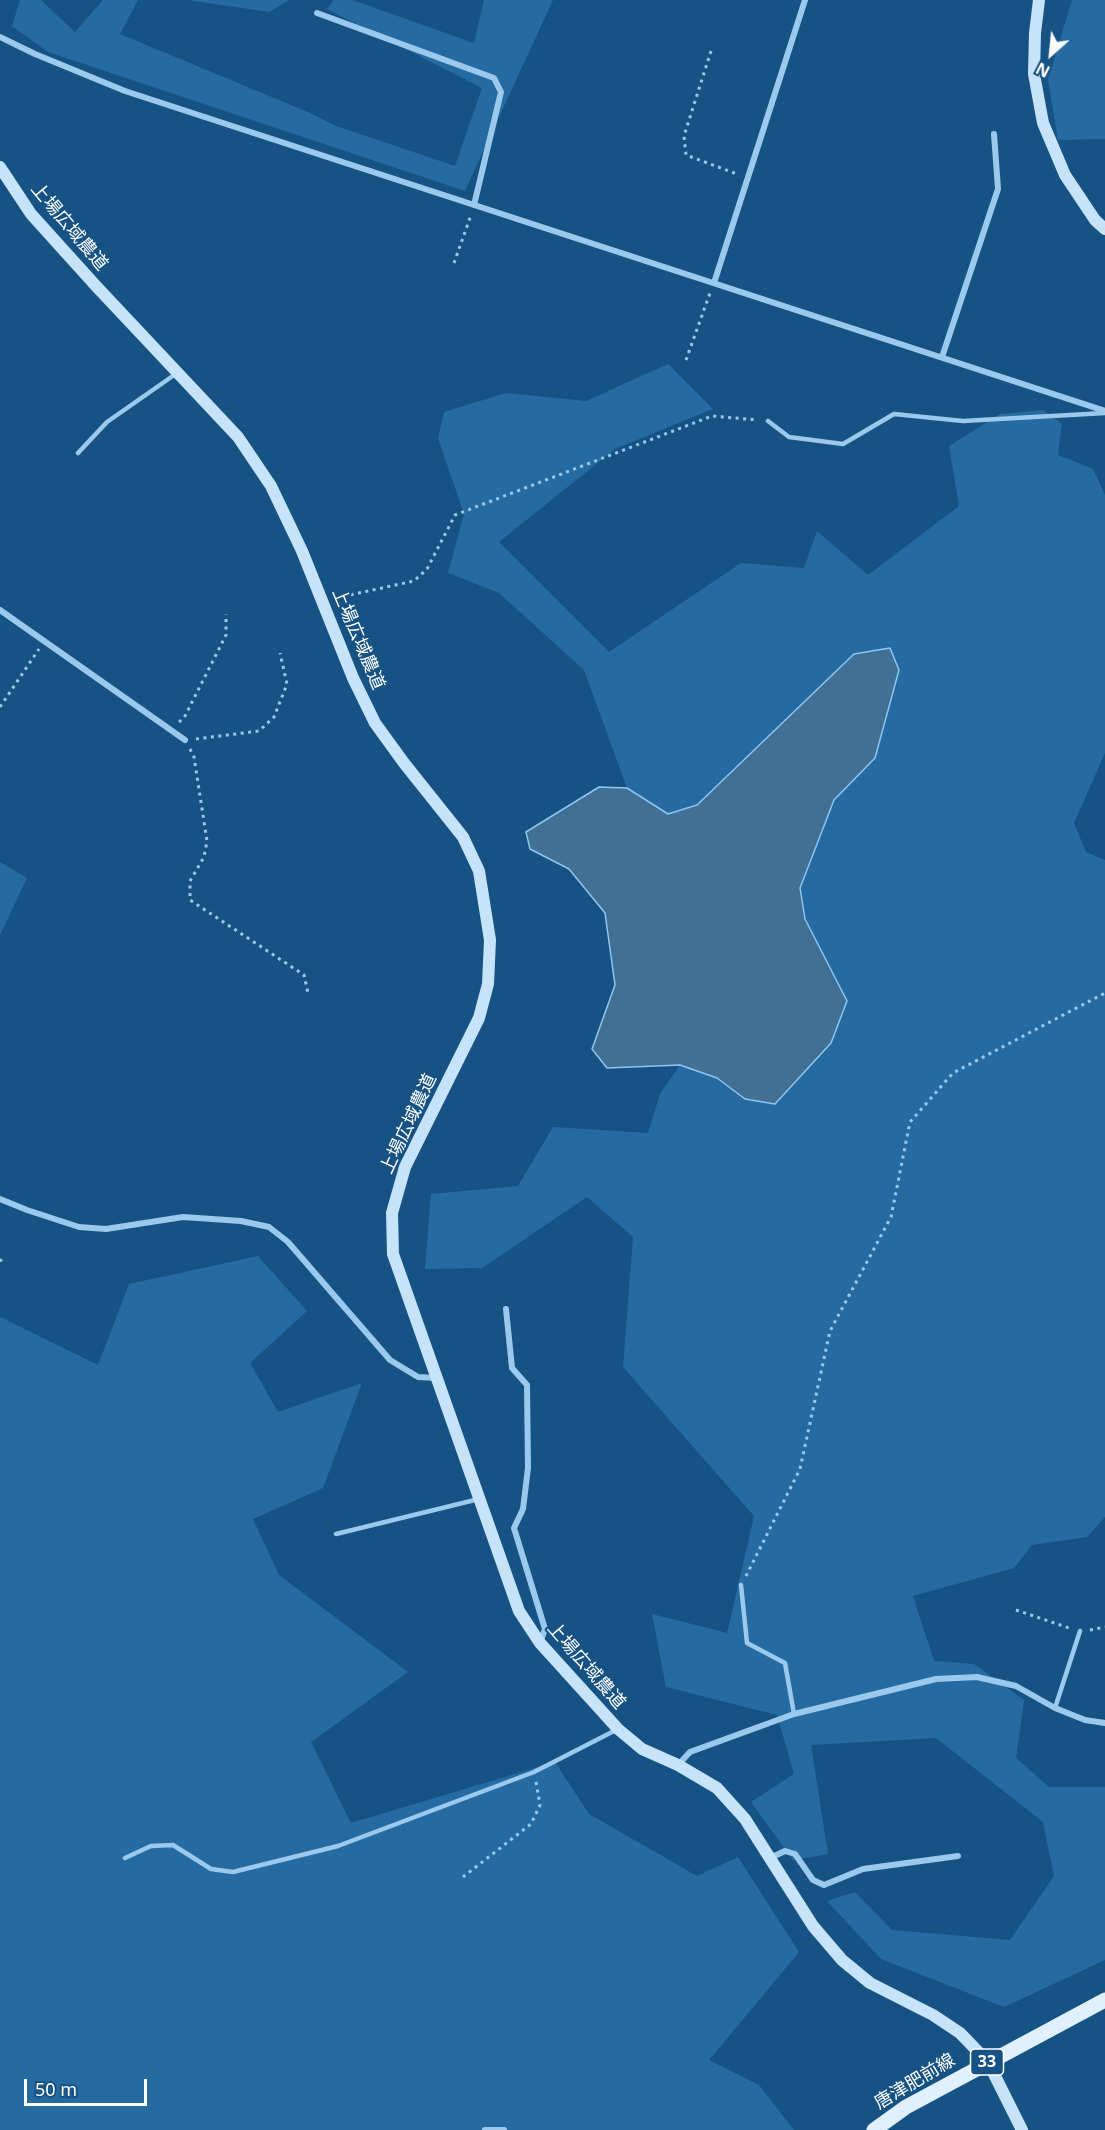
<!DOCTYPE html>
<meta charset="utf-8">
<style>
body{margin:0}
#map{position:relative;width:1105px;height:2130px;overflow:hidden;background:#165384;font-family:"Noto Sans",sans-serif}
canvas{display:block}
.north{position:absolute;left:1021px;top:24px;width:60px;height:60px;-webkit-text-stroke:4px #165384;paint-order:stroke;rotate:207deg;font-size:16px;font-weight:700;line-height:24px;text-align:center;color:#fff}
.north::after{content:'';display:block;margin:auto;width:21px;height:27px;background:#fff;clip-path:polygon(50% 0,100% 100%,50% 72%,0 100%)}
.scale{position:absolute;left:24px;top:2079px;width:123px;height:27px;box-sizing:border-box;border:3px solid #fff;border-top:0;padding-left:8px;font-size:18px;line-height:21px;white-space:nowrap;color:#fff;-webkit-text-stroke:4px #165384;paint-order:stroke}
</style>
<div id="map">
<canvas width="1105" height="2130"></canvas>
<div class="north">N</div>
<div class="scale">50 m</div>
</div>
<script>
const context = document.querySelector('canvas').getContext('2d');
context.lineJoin = 'round';
function fill(path, color) { context.fillStyle = color; context.fill(path, 'evenodd'); }
const poly = rows => new Path2D(rows.map(r => 'M' + r).join(''));
function trace(path, color, width, dash) { context.strokeStyle = color; context.lineWidth = width; context.lineCap = dash ? 'butt' : 'round'; context.setLineDash(dash || []); context.stroke(path); }
function write(font, color, halo, rows, align = 'center') {
  context.font = font + ' "Noto Sans","Noto Sans JP",sans-serif'; context.lineWidth = 4.5; context.setLineDash([]); context.textBaseline = 'middle'; context.strokeStyle = halo; context.fillStyle = color; for (const [text, x, y, turn = 0] of rows) {
    context.save(); context.translate(x, y); context.rotate((+turn || 0) * Math.PI / 180); context.textAlign = isNaN(turn) ? turn : align; if (halo) context.strokeText(text, 0, 0); context.fillText(text, 0, 0); context.restore();
  }
}
fill(poly([
 [20,0,41,0,75,32,103,0,138,0,120,34,310,113,336,126,455,166,482,88,327,9,334,0,352,0,474,43,484,0,553,0,465,191,48,52,12,26],
 [188,0,289,0,269,12],
 [1072,0,1105,0,1105,139,1058,140,1048,80],
 [668,364,713,409,615,449,499,542,609,652,741,563,804,568,817,531,868,575,959,506,949,446,1000,414,1043,410,1062,424,1058,455,1093,469,1105,495,1105,753,1074,823,1086,852,1105,860,1105,1517,1087,1537,1032,1545,1014,1568,913,1596,934,1661,974,1664,1024,1700,1016,1758,1049,1787,1105,1787,1105,1960,1004,2007,881,1959,827,1901,855,1892,892,1930,1010,1940,1054,1876,1043,1822,936,1738,811,1745,828,1854,793,1860,751,1802,794,1774,777,1715,666,1687,652,1614,727,1633,754,1516,623,1367,633,1237,587,1197,482,1268,425,1269,431,1194,518,1186,553,1127,648,1133,660,1094,680,1065,717,1078,745,1099,847,1001,805,919,800,888,834,800,875,758,854,654,697,805,668,814,627,788,584,670,499,593,448,573,464,514,438,438,444,412,506,393,586,401],
 [0,862,27,878,0,935],
 [258,1256,307,1311,250,1363,278,1412,362,1383,323,1488,253,1519,279,1575,408,1672,311,1742,351,1823,555,1762,589,1814,697,1876,738,1857,799,1952,709,2060,759,2085,794,2130,0,2130,0,1317,98,1365,129,1284]
]), '#256ba2');
const water = poly([
 [890,648,899,670,875,758,834,800,800,888,805,919,847,1001,831,1043,775,1104,745,1099,717,1078,680,1065,607,1068,592,1049,615,985,605,913,569,869,530,849,526,832,599,787,627,788,668,814,697,805,854,654,890,648]
]);
fill(water, '#426f94');
trace(water, '#8dc6f0', 1.5);
trace(poly([
 [711,51,684,136,686,155,737,174],
 [454,263,471,215],
 [686,360,710,293],
 [336,598,414,581,427,569,455,515,712,416,758,420],
 [0,707,39,649],
 [179,722,184,718,226,635,226,614],
 [196,739,259,731,274,717,287,684,280,653],
 [190,749,194,757,207,841,204,857,190,881,190,900,304,975,308,993],
 [0,1259,2,1262],
 [746,1576,800,1469,830,1331,891,1217,910,1122,953,1073,1105,993],
 [1016,1610,1072,1629],
 [1090,1630,1105,1627],
 [463,1877,531,1824,540,1805,536,1782]
]), '#9bc9ed', 3, [3, 4.5]);
trace(poly([
 [768,421,789,437,843,444,894,414,963,421,1105,413],
 [78,453,107,422,177,373],
 [336,1534,479,1499],
 [741,1585,747,1643,785,1663,794,1714],
 [1055,1708,1080,1631],
 [125,1858,151,1846,173,1845,211,1869,233,1872,338,1846,534,1772,616,1730]
]), '#9bc9ed', 4.5);
trace(poly([
 [317,13,494,78,501,92,474,205],
 [0,37,35,54,125,91,1105,411],
 [714,283,805,0],
 [942,357,998,189,994,134],
 [0,610,185,740],
 [0,1199,27,1210,79,1227,106,1229,183,1217,241,1221,269,1227,288,1242,390,1360,418,1377,437,1378],
 [506,1309,512,1368,527,1385,528,1468,523,1509,514,1528,545,1629,540,1643],
 [678,1765,690,1752,794,1714,936,1679,977,1677,1016,1686,1055,1708,1085,1720,1105,1723],
 [770,1858,785,1851,795,1854,813,1880,824,1885,863,1869,958,1856],
 [485,2130,504,2130]
]), '#9bc9ed', 6);
trace(poly([
 [1039,0,1035,33,1034,74,1043,123,1065,175,1095,220,1105,229],
 [0,167,31,214,96,286,238,437,271,486,302,551,353,678,375,723,404,763,463,837,479,871,490,940,488,984,479,1018,405,1167,392,1213,393,1254,519,1611,540,1643,618,1729,642,1749,678,1765,717,1788,745,1819,813,1926,842,1960,870,1983,933,2015,960,2033,988,2062,1022,2130]
]), '#c7e3f9', 12);
trace(poly([
 [874,2130,906,2107,1105,2000]
]), '#e1f0ff', 15);
for (const [x, y, w] of [
 [987,2062,33]
]) { const box = new Path2D(); box.roundRect(x - w / 2, y - 13, w, 26, 4.5); context.fillStyle = '#165384'; context.fill(box); trace(box, '#fff', 1.5); }
write('bold 16px', '#fff', null, [
 ["33",987,2062]
]);
write('18px', '#fff', '#165384', [
 ["上場広域農道",69,227,50],
 ["上場広域農道",358,639,67],
 ["上場広域農道",409,1124,-65],
 ["上場広域農道",586,1666,49],
 ["唐津肥前線",915,2082,-31]
]);
</script>
